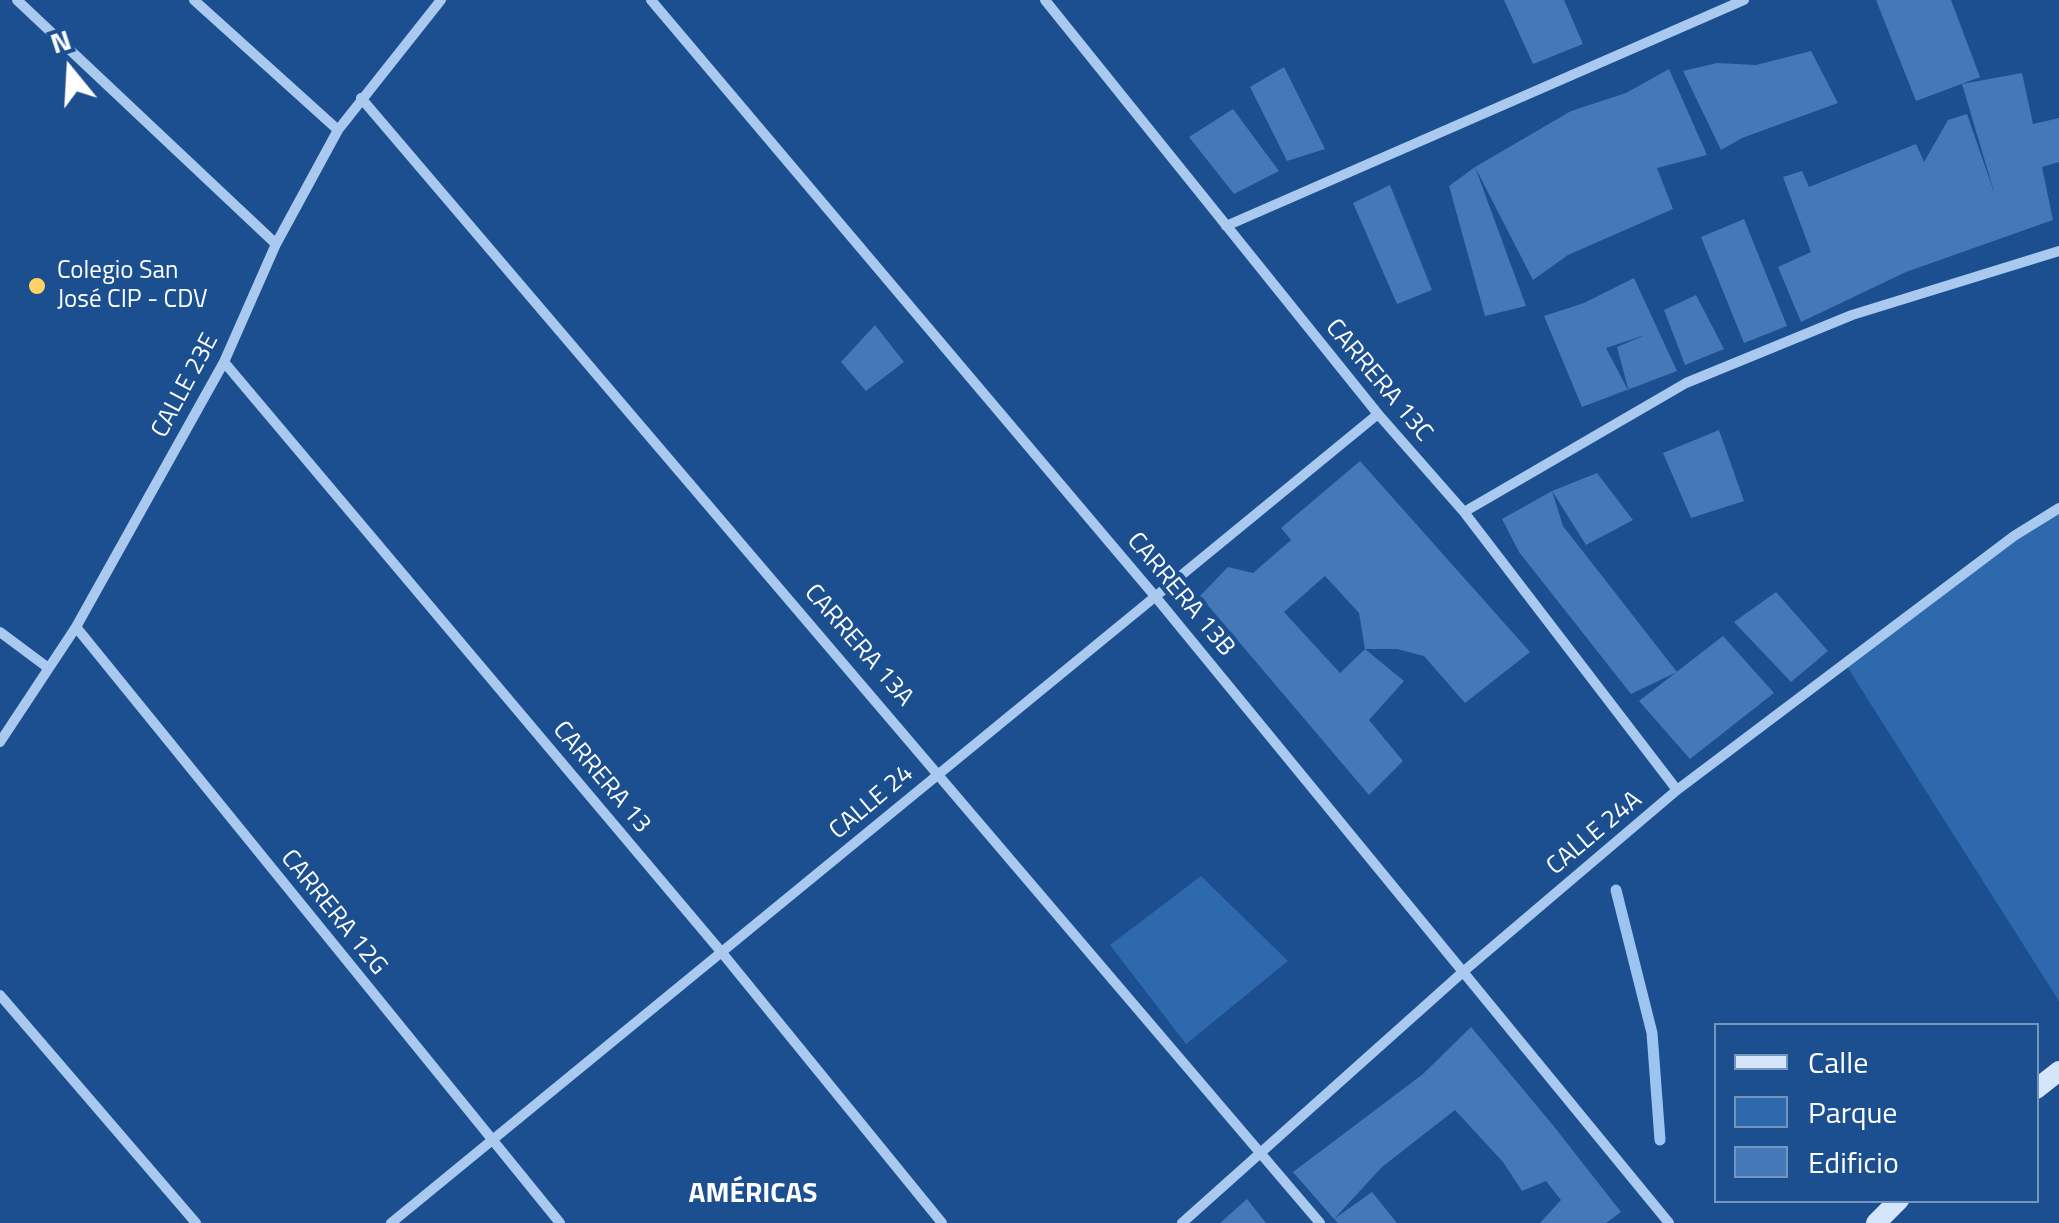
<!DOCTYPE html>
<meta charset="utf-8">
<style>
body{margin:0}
#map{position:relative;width:2059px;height:1223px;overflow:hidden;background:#1b4f8f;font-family:"Titillium Web",sans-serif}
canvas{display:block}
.legend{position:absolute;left:1714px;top:1023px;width:325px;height:180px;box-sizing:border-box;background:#1b4f8f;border:2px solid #7695bc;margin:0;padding:12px 18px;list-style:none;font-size:30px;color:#fff}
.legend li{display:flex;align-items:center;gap:20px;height:50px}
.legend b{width:50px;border:2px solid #7695bc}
.north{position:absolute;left:20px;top:20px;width:100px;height:100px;-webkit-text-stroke:8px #1b4f8f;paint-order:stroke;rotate:342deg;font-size:28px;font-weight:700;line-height:40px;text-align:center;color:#fff}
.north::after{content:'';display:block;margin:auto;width:35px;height:45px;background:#fff;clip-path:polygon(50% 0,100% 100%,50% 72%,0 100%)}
</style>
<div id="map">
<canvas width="2059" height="1223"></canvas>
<ul class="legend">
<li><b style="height:12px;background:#d6e6fa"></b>Calle</li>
<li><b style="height:28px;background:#2e69ad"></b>Parque</li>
<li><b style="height:28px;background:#4478b7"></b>Edificio</li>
</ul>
<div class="north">N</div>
</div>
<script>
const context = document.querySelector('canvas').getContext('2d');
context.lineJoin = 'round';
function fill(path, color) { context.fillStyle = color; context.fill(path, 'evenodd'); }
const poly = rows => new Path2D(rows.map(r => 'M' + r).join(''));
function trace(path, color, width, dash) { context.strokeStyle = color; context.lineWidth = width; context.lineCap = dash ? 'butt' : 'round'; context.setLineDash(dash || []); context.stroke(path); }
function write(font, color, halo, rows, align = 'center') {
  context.font = font + ' "Titillium Web",sans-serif'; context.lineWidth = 9; context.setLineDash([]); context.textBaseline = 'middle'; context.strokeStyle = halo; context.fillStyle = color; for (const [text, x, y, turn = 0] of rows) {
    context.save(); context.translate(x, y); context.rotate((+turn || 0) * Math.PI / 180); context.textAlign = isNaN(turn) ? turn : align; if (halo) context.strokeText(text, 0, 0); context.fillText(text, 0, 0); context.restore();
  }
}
fill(poly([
 [2059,510,2059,1001,1846,665,2014,536],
 [1201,876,1288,961,1186,1044,1110,945]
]), '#2e69ad');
trace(poly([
 [1616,890,1652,1033,1660,1140]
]), '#9cc4f0', 11);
fill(poly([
 [1504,0,1564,0,1583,44,1533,64],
 [1876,0,1951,0,1980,77,1916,101],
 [1811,51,1838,103,1742,138,1721,150,1683,71,1717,63,1756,65],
 [1284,67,1325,149,1287,161,1250,87],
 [1669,69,1707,155,1657,168,1673,209,1568,255,1533,280,1475,167,1571,111,1626,93],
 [2022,73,2033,124,2059,118,2059,162,2042,167,2053,220,1906,272,1801,322,1778,267,1811,252,1783,177,1802,171,1809,187,1916,144,1924,162,1948,120,1967,114,1995,195,1962,84],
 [1233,109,1279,171,1234,194,1189,137],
 [1475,167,1526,306,1485,316,1449,186],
 [1390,185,1432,290,1397,304,1353,203],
 [1744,219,1787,326,1744,343,1701,237],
 [1634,278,1677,371,1582,407,1544,316,1584,303],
 [1645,335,1617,347,1629,392,1606,348],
 [1696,295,1724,349,1685,365,1664,310],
 [875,325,904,362,866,391,841,362],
 [1719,430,1744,501,1691,518,1663,453],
 [1360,461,1530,652,1465,703,1424,656,1397,649,1365,649,1359,613,1325,576,1284,612,1340,673,1365,649,1404,681,1369,720,1403,761,1369,795,1200,596,1228,567,1253,573,1291,540,1281,528],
 [1597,473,1633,520,1586,545,1552,491],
 [1552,491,1563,526,1677,672,1631,694,1519,552,1502,519],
 [1776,592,1828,651,1791,682,1734,622],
 [1723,636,1774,693,1690,759,1639,701],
 [1471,1027,1552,1124,1621,1212,1606,1223,1540,1223,1561,1200,1546,1181,1522,1191,1503,1162,1455,1110,1382,1167,1334,1219,1372,1192,1397,1223,1338,1223,1334,1219,1293,1172,1423,1074],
 [1247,1199,1266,1223,1220,1223]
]), '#4478b7');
trace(poly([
 [17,0,276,244],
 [194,0,338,130],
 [651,0,1154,595,1669,1223],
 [1045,0,1378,414,1464,512,1677,790],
 [361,98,1320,1223],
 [1226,226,1744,0],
 [224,362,723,954,942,1223],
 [1464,512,1686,383,1852,315,2059,251],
 [76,627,560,1223],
 [0,632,47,667],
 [0,742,76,627,224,362,276,244,338,130,441,0],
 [0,995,196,1223],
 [391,1223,1378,414],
 [1182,1223,1464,971,1677,790,2014,536,2059,508]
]), '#a9c9ee', 10);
trace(poly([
 [2036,1089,2059,1071],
 [1876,1223,1899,1200]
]), '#d6e6fa', 20);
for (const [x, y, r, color] of [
 [37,286,10,"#ffd166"]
]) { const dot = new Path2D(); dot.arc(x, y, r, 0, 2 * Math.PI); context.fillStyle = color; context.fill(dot); trace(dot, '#1b4f8f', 4); }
write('25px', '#fff', '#1b4f8f', [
 ["Colegio San",57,272],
 ["José CIP - CDV",57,301]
], 'left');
write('25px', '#fff', '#1b4f8f', [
 ["CARRERA 13C",1378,381,50],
 ["CALLE 23E",186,386,-62],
 ["CARRERA 13B",1180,595,50],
 ["CARRERA 13A",858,646,49],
 ["CARRERA 13",601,778,50],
 ["CALLE 24",872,803,-40],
 ["CALLE 24A",1595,834,-40],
 ["CARRERA 12G",333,913,51]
]);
write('bold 28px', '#fff', '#1b4f8f', [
 ["AMÉRICAS",753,1195]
]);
</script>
